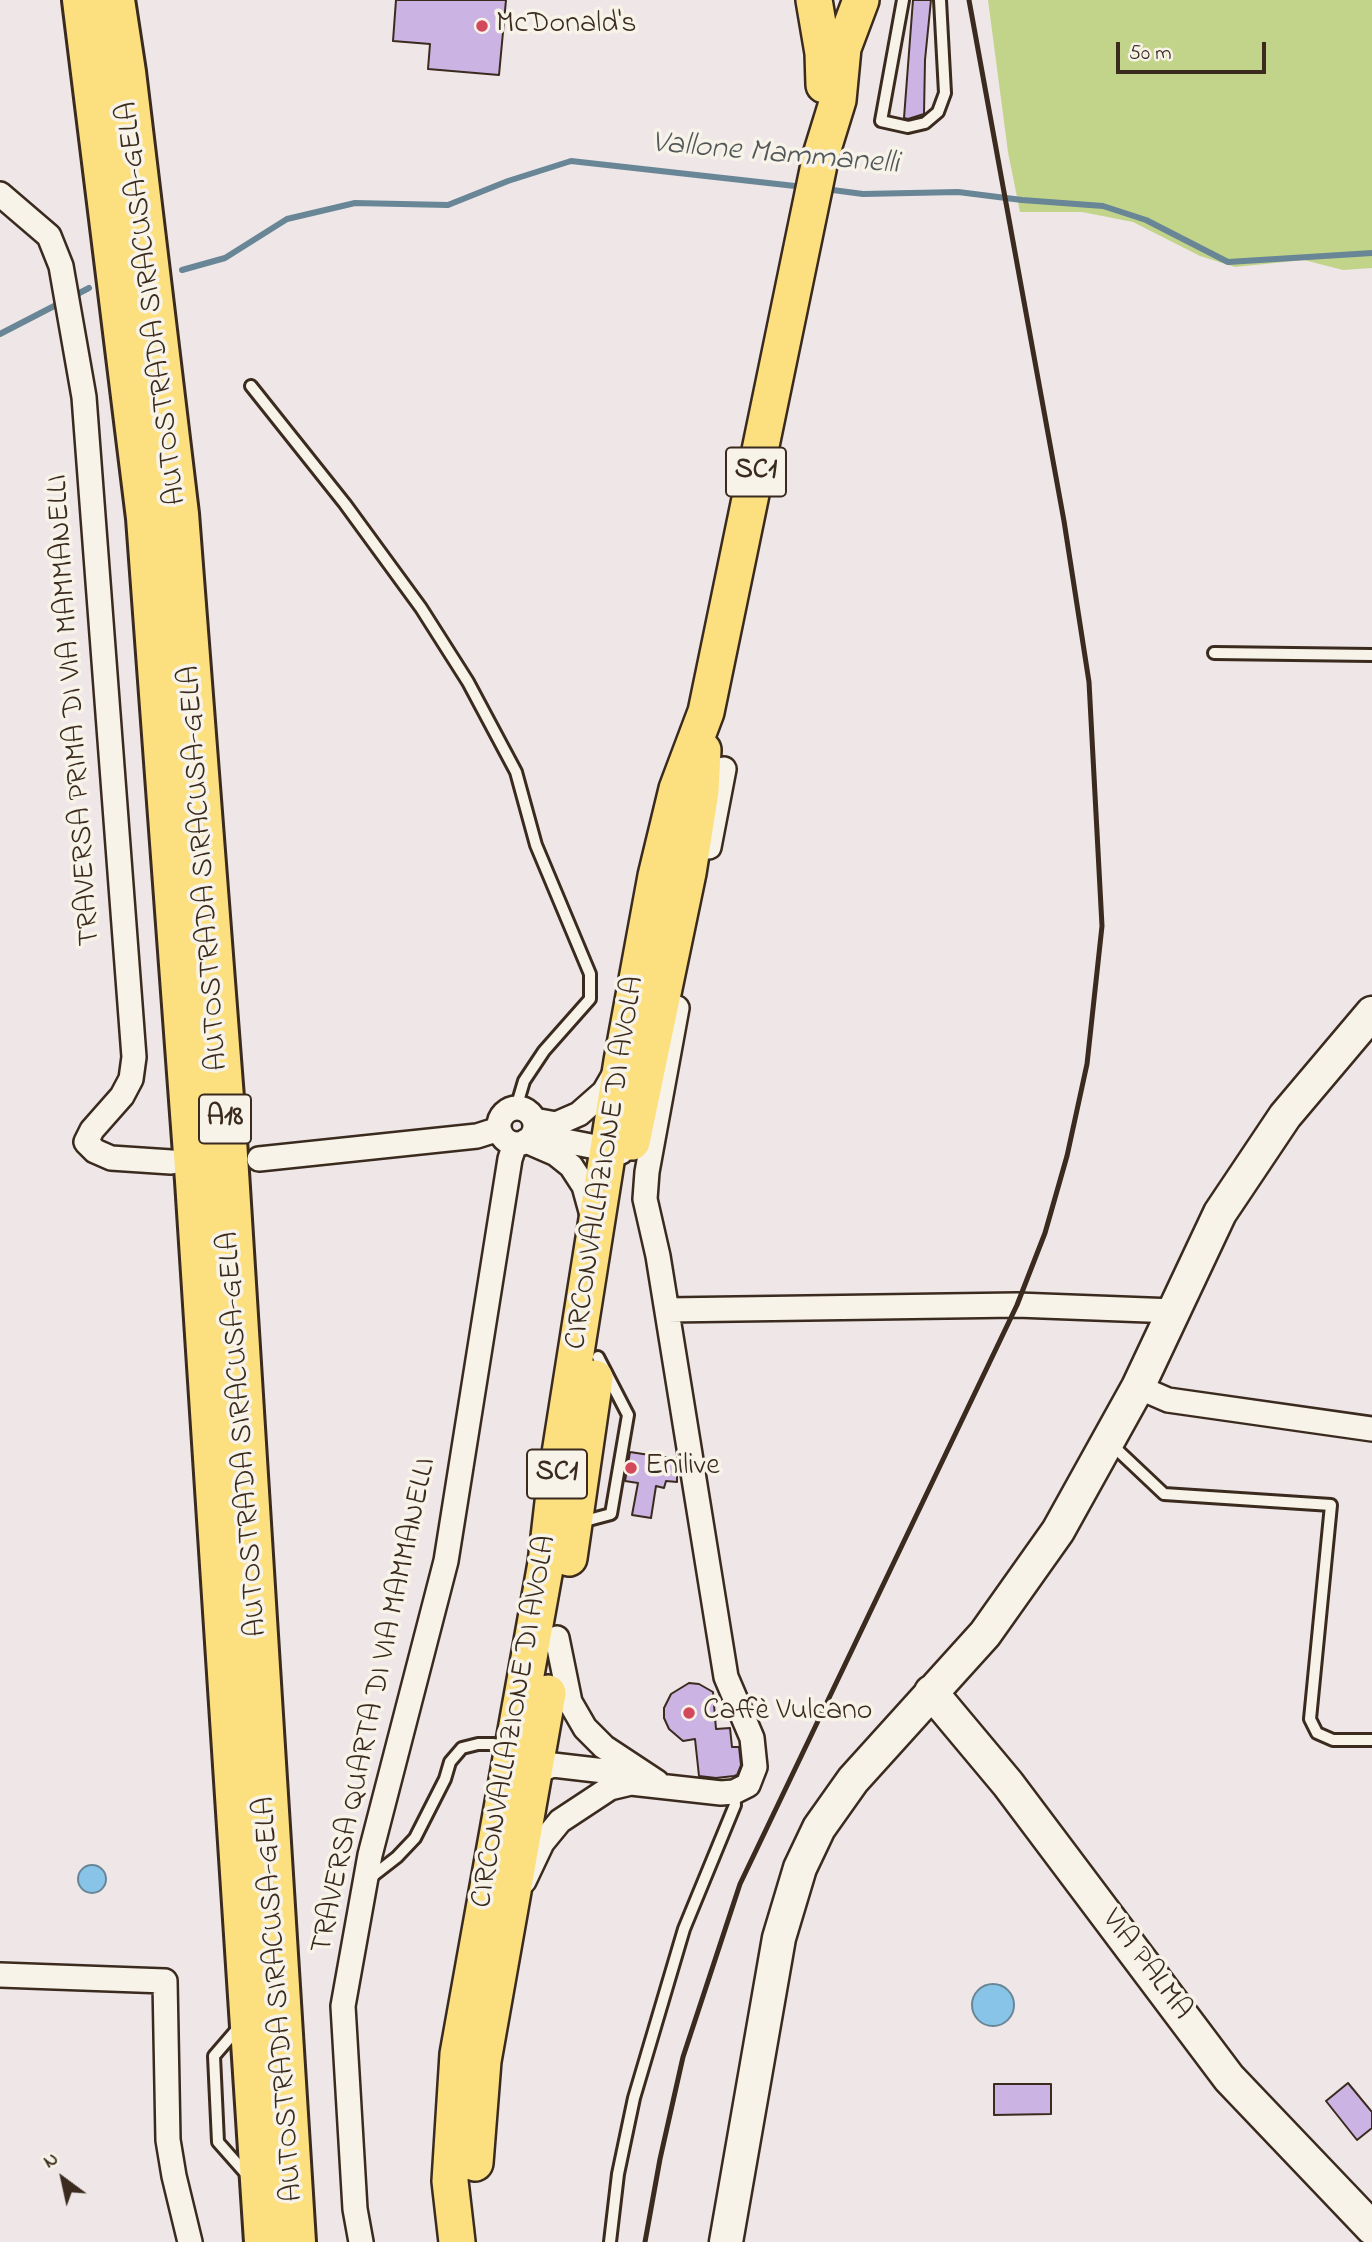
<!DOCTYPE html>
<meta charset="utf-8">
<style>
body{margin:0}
#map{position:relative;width:1372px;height:2242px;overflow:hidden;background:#eee6e7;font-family:"Indie Flower",sans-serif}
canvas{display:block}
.north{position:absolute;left:28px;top:2144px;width:70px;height:70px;-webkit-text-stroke:5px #f7f3e8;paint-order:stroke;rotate:327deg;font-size:19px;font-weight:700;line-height:28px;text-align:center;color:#3b2a1e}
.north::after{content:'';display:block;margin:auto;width:24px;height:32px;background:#3b2a1e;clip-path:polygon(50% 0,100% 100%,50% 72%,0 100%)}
.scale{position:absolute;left:1116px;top:42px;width:150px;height:32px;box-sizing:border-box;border:4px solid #3b2a1e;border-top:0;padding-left:9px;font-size:21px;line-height:24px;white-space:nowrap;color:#3b2a1e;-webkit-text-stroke:5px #f7f3e8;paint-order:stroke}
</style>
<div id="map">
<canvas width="1372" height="2242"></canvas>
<div class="north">N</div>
<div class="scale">50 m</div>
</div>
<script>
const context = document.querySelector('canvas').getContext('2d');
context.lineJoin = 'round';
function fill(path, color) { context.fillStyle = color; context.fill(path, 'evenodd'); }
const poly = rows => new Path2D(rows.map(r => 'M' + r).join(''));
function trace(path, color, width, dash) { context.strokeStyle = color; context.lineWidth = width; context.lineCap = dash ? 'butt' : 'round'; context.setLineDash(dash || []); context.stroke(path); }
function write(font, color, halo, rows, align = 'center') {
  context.font = font + ' "Indie Flower",sans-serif'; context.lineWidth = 7; context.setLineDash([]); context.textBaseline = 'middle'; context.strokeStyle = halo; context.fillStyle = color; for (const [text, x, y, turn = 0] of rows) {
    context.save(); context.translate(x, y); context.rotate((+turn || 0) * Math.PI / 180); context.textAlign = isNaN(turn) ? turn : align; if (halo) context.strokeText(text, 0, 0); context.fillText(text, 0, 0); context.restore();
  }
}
fill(poly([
 [988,0,1372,0,1372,268,1343,270,1304,260,1235,267,1200,256,1133,222,1082,212,1020,212,1008,152]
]), '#c2d489');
const water = poly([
 '78 1879a14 14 0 1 1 28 0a14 14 0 1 1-28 0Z',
 '972 2005a21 21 0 1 1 42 0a21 21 0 1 1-42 0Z'
]);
fill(water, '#88c4e7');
trace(water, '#698697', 2);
trace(poly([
 [825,189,863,194,958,192,1022,200,1103,206,1146,220,1228,262,1372,253],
 [182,270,225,258,287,219,355,203,448,205,508,181,571,161,804,187],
 [0,334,89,288]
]), '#698697', 6);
const building = poly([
 [396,0,506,0,499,75,428,69,430,44,393,41,396,0],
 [913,0,931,0,925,60,924,114,908,119,904,118,913,0],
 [630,1452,669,1458,669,1462,677,1463,677,1482,666,1481,664,1488,656,1486,651,1518,632,1515,638,1483,625,1481,630,1452],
 [689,1683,699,1684,713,1692,716,1729,730,1728,732,1747,739,1747,741,1765,737,1775,734,1776,716,1778,699,1776,695,1739,683,1741,669,1729,664,1718,664,1708,671,1694,689,1683],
 [1348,2083,1372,2112,1372,2128,1357,2140,1326,2101,1348,2083],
 [994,2084,1051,2084,1051,2114,994,2115,994,2084]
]);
fill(building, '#cbb4e3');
trace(building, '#3b2a1e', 2);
const lane = poly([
 [903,0,881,121,908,127,925,123,938,112,945,93,940,0],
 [251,386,345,504,421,608,468,682,516,772,536,845,590,974,590,999,544,1051,524,1081,516,1108],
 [1214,653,1372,655],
 [1110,1443,1164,1494,1331,1505,1310,1719,1317,1733,1333,1740,1372,1740],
 [581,1522,611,1514,628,1415,598,1357],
 [370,1878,397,1857,415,1838,445,1779,450,1762,462,1748,478,1744,494,1744,509,1751],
 [239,2027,214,2056,218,2142,248,2176],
 [610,2242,618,2174,634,2098,684,1929,735,1805,734,1792]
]);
const street = poly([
 [0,194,49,236,61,266,84,397,134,1057,131,1079,122,1096,92,1130,86,1142,95,1151,111,1158,171,1162],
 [709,847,724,769],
 '499 1126a18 18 0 1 1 36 0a18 18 0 1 1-36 0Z',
 [534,1120,556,1124,579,1114,604,1092,615,1073],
 [534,1137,545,1137,621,1152],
 [526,1141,556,1154,571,1166,584,1186,592,1215],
 [259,1159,477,1136,499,1129],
 [667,1310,1017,1305,1174,1311],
 [1138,1387,1168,1400,1372,1429],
 [557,1638,570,1702,585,1728,604,1747,657,1782],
 [525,1776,553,1765,639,1775],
 [524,1881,542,1843,560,1821,610,1788,631,1783,721,1793,734,1792,748,1785,755,1767,752,1738,726,1677,658,1256,645,1199,647,1172,677,1008],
 [0,1975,165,1981,168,2140,174,2176,190,2242],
 [361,2242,355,2209,343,2006,370,1855,446,1561,510,1159,515,1144]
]);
const secondary = poly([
 [931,1692,1008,1784,1229,2078,1372,2228],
 [726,2242,779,1938,800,1868,819,1828,853,1780,985,1634,1058,1531,1138,1387,1220,1213,1285,1116,1372,1013]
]);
const primary = poly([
 [814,0,823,53,824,85],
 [632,1142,688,873,701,791,703,750],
 [569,1558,595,1378],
 [475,2163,483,2061,548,1693],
 [457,2242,450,2181,458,2054,546,1563,555,1485,622,1061,656,876,677,789,706,712,821,155,838,100,843,48,861,0]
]);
const highway = poly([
 [82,0,146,518,195,1181,264,2242],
 [115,0,126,72,179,514,226,1124,296,2242]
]);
trace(lane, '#3b2a1e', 16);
trace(street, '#3b2a1e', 28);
trace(secondary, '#3b2a1e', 37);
trace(primary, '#3b2a1e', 40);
trace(highway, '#3b2a1e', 44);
trace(lane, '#f7f3e8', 10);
trace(street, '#f7f3e8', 23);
trace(secondary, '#f7f3e8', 32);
trace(primary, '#fce080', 35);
trace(highway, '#fce080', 38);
trace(poly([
 [645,2242,660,2159,683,2057,740,1884,1017,1305,1045,1233,1067,1156,1087,1064,1102,926,1089,682,1064,521,969,0]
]), '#3b2a1e', 5);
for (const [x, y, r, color] of [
 [482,26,7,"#d1495b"],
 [631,1468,7,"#d1495b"],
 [689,1713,7,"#d1495b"]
]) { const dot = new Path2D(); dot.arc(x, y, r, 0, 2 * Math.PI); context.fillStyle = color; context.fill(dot); trace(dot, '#f7f3e8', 2.5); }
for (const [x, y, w] of [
 [756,472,60],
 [225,1119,52],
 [557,1474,60]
]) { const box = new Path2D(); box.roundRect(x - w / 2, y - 24.5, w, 49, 5); context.fillStyle = '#f7f3e8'; context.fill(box); trace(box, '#3b2a1e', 2); }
write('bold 28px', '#3b2a1e', null, [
 ["SC1",756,472],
 ["A18",225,1119],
 ["SC1",557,1474]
]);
write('30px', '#3b2a1e', '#f7f3e8', [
 ["McDonald's",496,26],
 ["Enilive",645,1468],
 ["Caffè Vulcano",703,1713]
], 'left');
write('30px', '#3b2a1e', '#f7f3e8', [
 ["AUTOSTRADA SIRACUSA-GELA",154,303,-97],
 ["TRAVERSA PRIMA DI VIA MAMMANELLI",76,710,-94],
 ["AUTOSTRADA SIRACUSA-GELA",206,868,-94],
 ["CIRCONVALLAZIONE DI AVOLA",607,1163,-81],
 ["AUTOSTRADA SIRACUSA-GELA",245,1434,-94],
 ["TRAVERSA QUARTA DI VIA MAMMANELLI",376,1706,-78],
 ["CIRCONVALLAZIONE DI AVOLA",516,1722,-80],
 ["VIA PALMA",1145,1966,53],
 ["AUTOSTRADA SIRACUSA-GELA",281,1999,-94]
]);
write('italic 32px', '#52585a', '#f7f3e8', [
 ["Vallone Mammanelli",775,156,5]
]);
</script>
